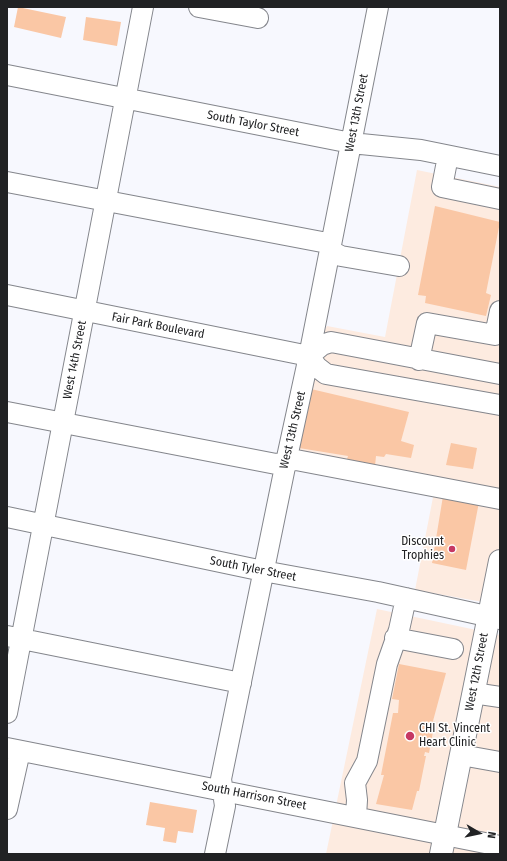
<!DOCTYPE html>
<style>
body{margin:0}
#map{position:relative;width:507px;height:861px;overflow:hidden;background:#f7f8fe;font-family:"Fira Sans Condensed",sans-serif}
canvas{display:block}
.frame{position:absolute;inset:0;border:8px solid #212224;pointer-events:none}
.north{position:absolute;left:459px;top:813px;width:40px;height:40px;-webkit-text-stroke:3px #fff;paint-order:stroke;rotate:99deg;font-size:11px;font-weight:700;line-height:16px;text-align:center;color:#212224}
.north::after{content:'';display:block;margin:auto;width:14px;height:18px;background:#212224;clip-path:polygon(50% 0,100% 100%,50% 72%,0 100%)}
</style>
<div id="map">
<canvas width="507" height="861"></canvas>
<div class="frame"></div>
<div class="north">N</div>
</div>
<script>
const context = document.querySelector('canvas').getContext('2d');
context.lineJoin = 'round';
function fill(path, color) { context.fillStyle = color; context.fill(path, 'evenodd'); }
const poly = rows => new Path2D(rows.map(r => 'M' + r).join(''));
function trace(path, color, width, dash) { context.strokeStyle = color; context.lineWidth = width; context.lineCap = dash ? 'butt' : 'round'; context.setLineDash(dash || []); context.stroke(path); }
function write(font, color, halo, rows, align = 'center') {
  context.font = font + ' "Fira Sans Condensed",sans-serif'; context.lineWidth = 3; context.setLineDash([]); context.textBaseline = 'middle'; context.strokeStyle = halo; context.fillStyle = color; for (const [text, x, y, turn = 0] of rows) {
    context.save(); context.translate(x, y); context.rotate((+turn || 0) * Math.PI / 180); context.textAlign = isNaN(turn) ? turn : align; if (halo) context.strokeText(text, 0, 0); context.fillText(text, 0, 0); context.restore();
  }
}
fill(poly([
 [417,170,500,187,500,605,415,590,435,487,296,460,309,356,327,326,385,337],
 [377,609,500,635,500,854,326,854]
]), '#fdebe0');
fill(poly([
 [18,7,66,17,61,38,14,27],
 [86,17,121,22,117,46,83,40],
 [435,206,500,222,486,293,491,295,486,316,425,303,426,296,418,295],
 [311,389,409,412,401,441,414,445,411,458,386,454,384,457,376,456,375,466,346,462,348,456,299,448],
 [451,443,477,448,473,469,446,465],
 [443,496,479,502,466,570,432,563],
 [399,664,446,673,433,721,435,721,429,753,425,752,424,756,426,756,419,791,417,791,412,810,376,804,384,775,381,775,393,713,398,713,399,700,392,699],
 [150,802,197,810,193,833,178,831,176,843,163,841,165,828,146,825]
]), '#fac7a5');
const minor = poly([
 [199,7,258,18],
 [7,75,351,143,421,150,500,166],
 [448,156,442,187,500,199],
 [7,182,322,242,327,244,335,253,341,256,399,266],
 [7,295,309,356,317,367,326,374,500,405],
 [309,356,322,345,331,342,500,374],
 [419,360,427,323,495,335,500,311],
 [7,412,276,464,296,460,500,499],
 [7,517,263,571,378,592,500,619],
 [7,636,241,683],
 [395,638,453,649],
 [473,693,500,697],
 [7,713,143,7],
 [7,748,500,846],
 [461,755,500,762],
 [7,809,20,751],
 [356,816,357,800,355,783,367,761,387,664,399,630,406,598],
 [215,854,225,806,221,779,286,462,309,356,378,7]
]);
const major = poly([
 [441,854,500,561]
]);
trace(minor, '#84868c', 22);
trace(major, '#84868c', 24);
trace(minor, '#fff', 20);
trace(major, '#fff', 22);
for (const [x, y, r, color] of [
 [452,549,4,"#c63863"],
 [410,736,5,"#c63863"]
]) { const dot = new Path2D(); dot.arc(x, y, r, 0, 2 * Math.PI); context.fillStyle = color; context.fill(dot); trace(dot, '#fff', 1.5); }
write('12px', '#212224', '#fff', [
 ["West 13th Street",357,113,-79],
 ["South Taylor Street",253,124,11],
 ["Fair Park Boulevard",158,326,11],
 ["West 14th Street",75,360,-79],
 ["West 13th Street",293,430,-77],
 ["South Tyler Street",253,569,11],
 ["West 12th Street",477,672,-79],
 ["South Harrison Street",254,796,11]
]);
write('12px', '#212224', '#fff', [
 ["Discount",444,542],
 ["Trophies",444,556],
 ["CHI St. Vincent",419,729,"left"],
 ["Heart Clinic",419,743,"left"]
], 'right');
</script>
